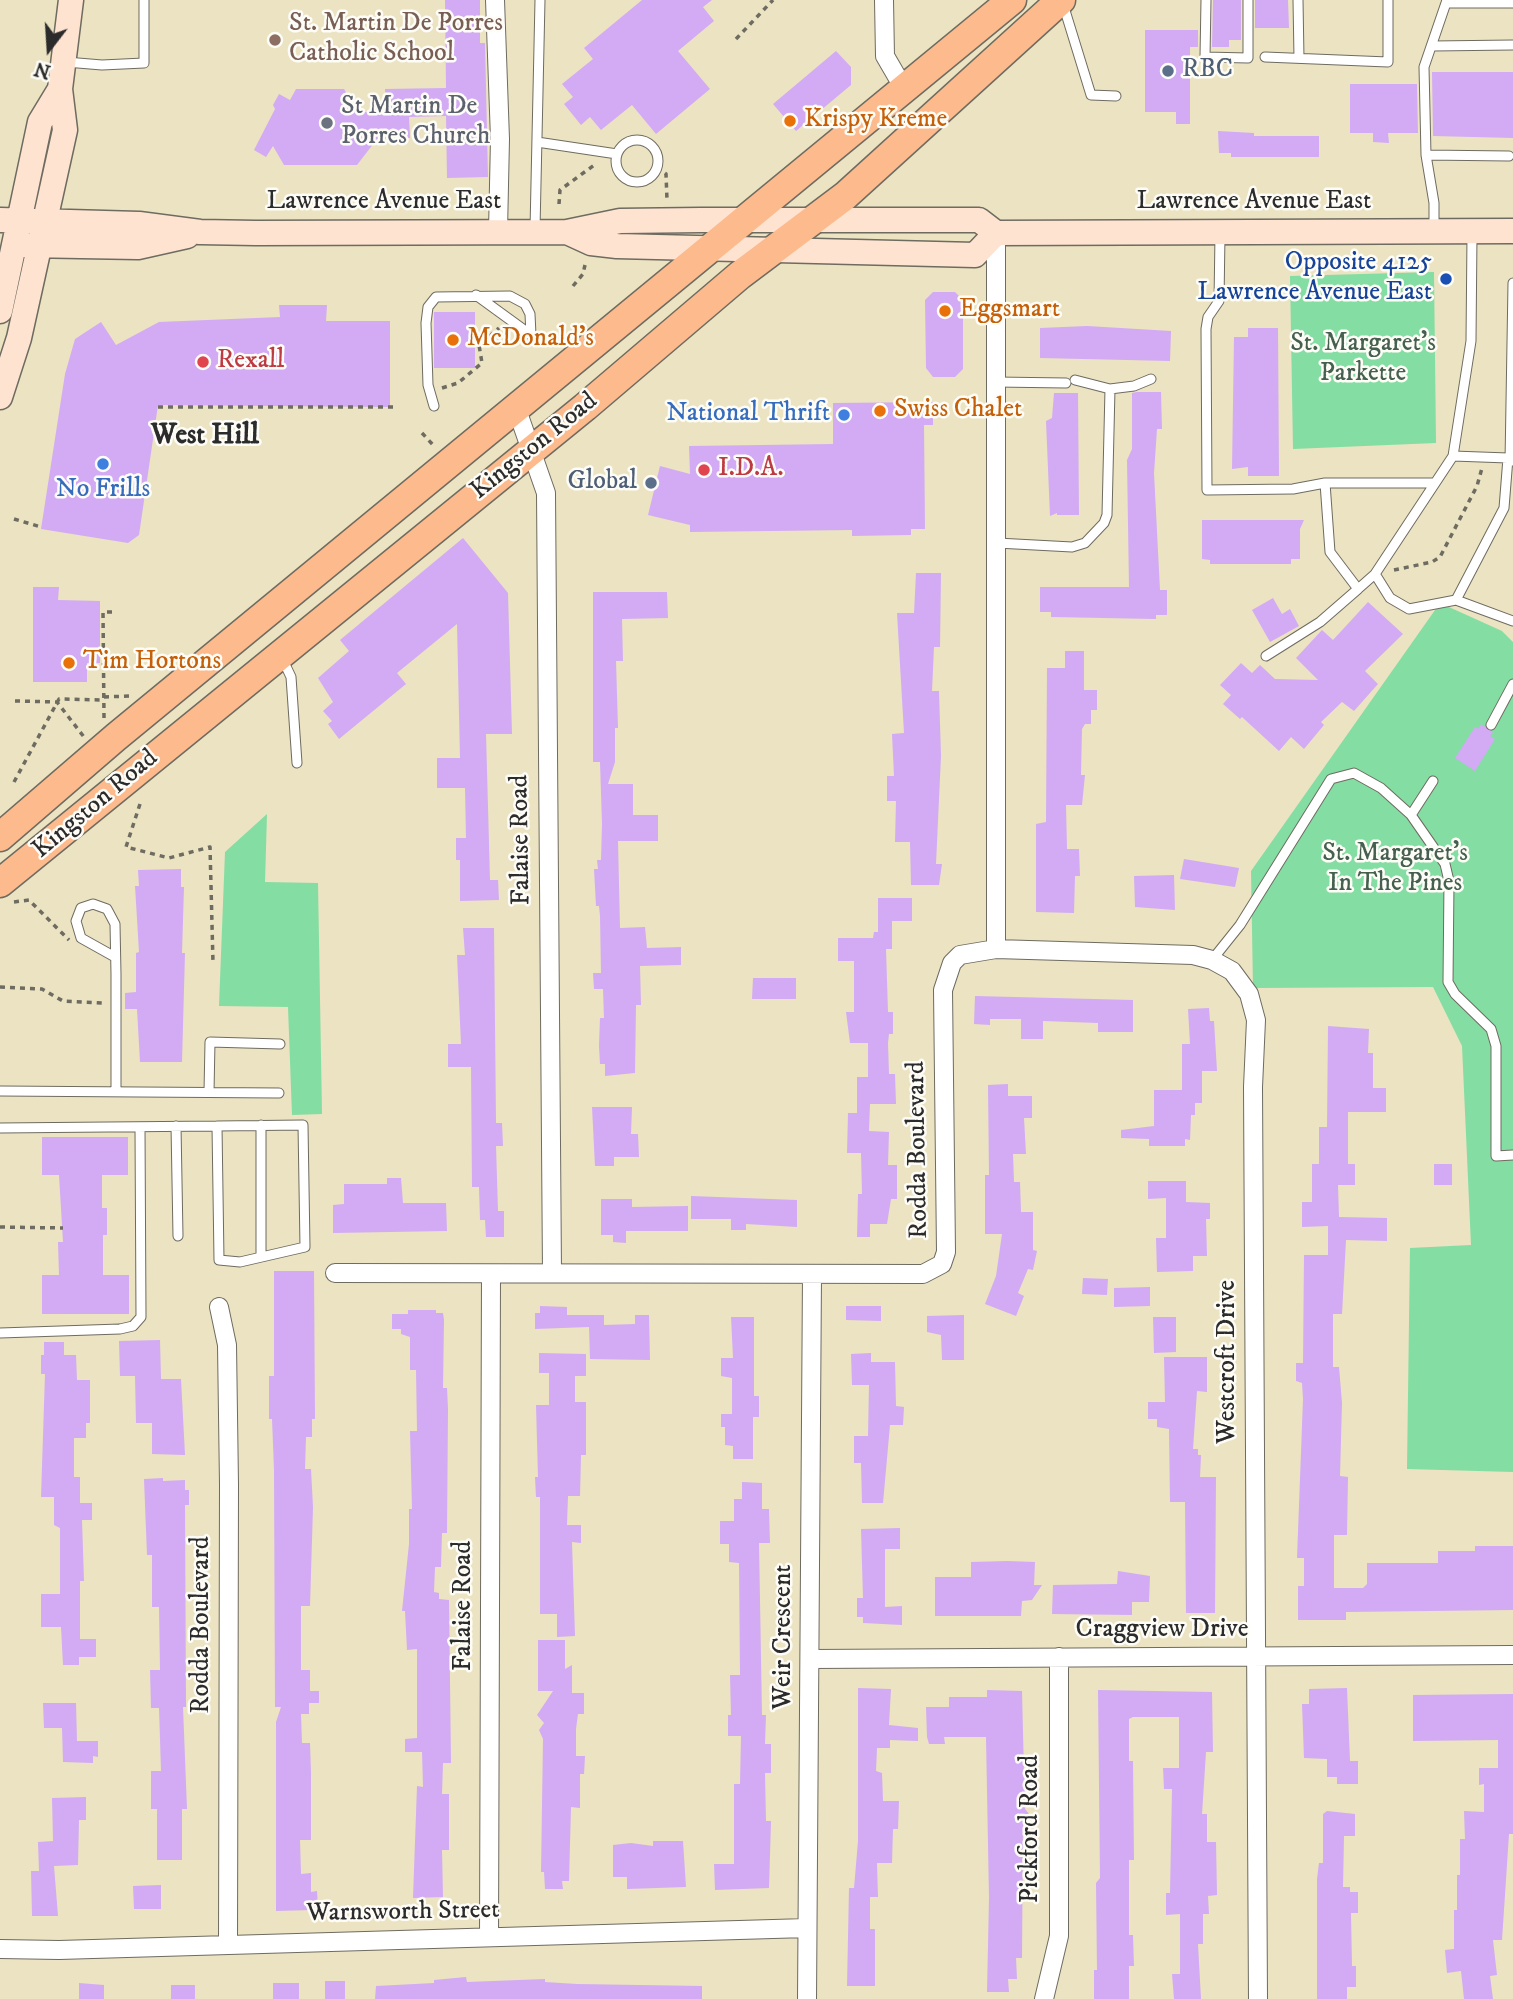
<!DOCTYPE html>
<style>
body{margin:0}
#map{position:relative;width:1513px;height:1999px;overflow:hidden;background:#ebe3c2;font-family:"IM FELL DW Pica",serif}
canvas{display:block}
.north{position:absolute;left:14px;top:14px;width:70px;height:70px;-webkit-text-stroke:5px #fdfcf7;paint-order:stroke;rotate:197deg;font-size:19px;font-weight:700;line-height:28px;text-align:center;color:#2b2b2b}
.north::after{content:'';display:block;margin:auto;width:24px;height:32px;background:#2b2b2b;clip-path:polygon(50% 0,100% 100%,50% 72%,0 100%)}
</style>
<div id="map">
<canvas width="1513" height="1999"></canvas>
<div class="north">N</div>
</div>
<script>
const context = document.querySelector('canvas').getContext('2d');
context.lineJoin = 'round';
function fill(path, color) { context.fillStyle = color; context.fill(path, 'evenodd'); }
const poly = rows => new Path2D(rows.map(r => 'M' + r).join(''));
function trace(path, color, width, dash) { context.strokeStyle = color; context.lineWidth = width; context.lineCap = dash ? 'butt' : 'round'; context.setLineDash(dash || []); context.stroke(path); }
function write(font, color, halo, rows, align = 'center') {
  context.font = font + ' "IM FELL DW Pica",serif'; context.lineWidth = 5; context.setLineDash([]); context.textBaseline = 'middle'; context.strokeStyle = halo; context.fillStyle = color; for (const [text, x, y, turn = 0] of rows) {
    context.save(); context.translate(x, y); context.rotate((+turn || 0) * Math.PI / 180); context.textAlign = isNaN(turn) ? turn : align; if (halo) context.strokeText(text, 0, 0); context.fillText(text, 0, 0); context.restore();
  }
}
fill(poly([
 [1434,272,1436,443,1293,449,1290,276],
 [1440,603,1502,631,1513,642,1513,1472,1407,1469,1410,1248,1471,1245,1462,1046,1433,987,1253,988,1251,871],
 [267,814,265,882,318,883,322,1114,292,1115,288,1007,219,1006,225,852]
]), '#84dda2');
fill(poly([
 [445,0,480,0,480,43,485,43,488,177,447,178,446,116,409,117,410,138,377,139,357,165,284,165,273,146,266,157,254,150,275,109,273,105,279,94,290,100,296,89,344,89,358,112,386,112,385,89,446,88],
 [642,0,712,0,703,7,714,21,678,51,710,89,656,134,632,105,601,130,590,117,581,125,564,104,573,97,562,84,593,59,584,48],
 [1213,0,1241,0,1241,40,1229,40,1229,47,1212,47],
 [1255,0,1288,0,1289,28,1255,28],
 [1145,30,1198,30,1198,47,1190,47,1190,124,1176,124,1176,112,1145,112],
 [836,51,851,67,851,85,796,131,773,104],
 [1432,72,1513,72,1513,138,1433,136],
 [1350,84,1417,84,1418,133,1388,133,1389,143,1373,142,1373,133,1350,133],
 [1218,131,1254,133,1254,136,1319,136,1319,157,1231,157,1231,153,1219,153],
 [933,292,955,292,963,300,963,369,955,377,933,377,926,368,925,300],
 [279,305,327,305,326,321,390,321,390,407,158,405,139,535,128,543,41,529,65,374,75,339,101,322,116,345,159,322,280,317],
 [434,312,475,312,475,368,434,368],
 [1087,326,1171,331,1170,361,1040,358,1040,328],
 [1248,328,1278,328,1279,476,1248,476,1248,467,1232,469,1234,337,1248,337],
 [1137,392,1161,392,1162,429,1157,429,1154,473,1160,590,1167,590,1167,615,1156,615,1156,619,1051,617,1051,612,1040,612,1040,587,1129,587,1127,460,1132,449,1132,393],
 [1054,393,1078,393,1079,515,1057,515,1057,513,1050,516,1046,421,1052,418],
 [933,402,933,425,924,425,925,529,911,529,911,535,852,536,852,530,690,532,690,525,648,515,660,466,690,474,689,446,833,444,833,403],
 [1202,520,1304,520,1300,529,1300,559,1291,559,1291,564,1210,564,1210,560,1202,559],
 [463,538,508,593,512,734,486,734,490,880,498,880,499,900,460,901,460,860,456,860,456,838,466,838,465,788,437,788,437,758,460,758,457,624,397,673,406,684,339,739,328,724,332,721,323,711,333,702,318,678,349,651,340,640],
 [916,573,941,573,940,647,934,647,932,691,939,691,941,756,936,864,942,864,939,885,911,885,910,842,895,842,896,801,887,801,887,776,894,776,892,734,904,733,897,613,914,613],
 [33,587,59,587,58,600,100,601,100,663,87,663,87,682,33,682],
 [593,592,667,592,668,618,622,619,623,661,616,661,618,728,615,728,615,762,608,784,633,784,633,815,658,815,658,841,618,841,620,928,645,927,647,948,681,947,681,965,640,966,641,1005,636,1005,635,1073,605,1076,605,1064,600,1064,599,1046,600,1018,604,1018,603,989,594,989,593,973,601,973,600,916,599,906,596,906,594,869,598,869,597,860,601,860,602,824,600,762,593,762],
 [1273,598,1282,614,1290,609,1299,626,1270,642,1252,610],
 [1368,602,1403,634,1365,671,1378,684,1354,711,1342,702,1321,722,1324,725,1304,749,1291,737,1279,751,1242,717,1240,719,1223,704,1231,695,1220,685,1241,663,1252,673,1260,665,1275,679,1318,680,1296,658,1322,630,1333,640],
 [1065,651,1084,651,1084,690,1097,690,1097,710,1091,710,1091,724,1085,724,1082,729,1081,775,1085,775,1082,805,1066,805,1067,849,1079,849,1080,876,1075,876,1074,913,1036,912,1036,824,1046,822,1047,668,1065,668],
 [1481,724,1493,732,1490,736,1495,739,1475,771,1455,758,1475,727,1478,729],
 [1184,859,1239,868,1235,887,1180,879],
 [181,869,181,887,184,887,182,953,185,953,182,1062,140,1062,137,1009,125,1009,125,993,136,992,136,953,139,952,135,886,139,886,138,870],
 [1174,875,1175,910,1135,907,1134,876],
 [878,898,912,898,912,921,892,921,892,949,886,949,888,1012,893,1012,893,1034,889,1034,888,1043,889,1074,895,1074,896,1104,870,1104,869,1131,889,1132,888,1165,897,1165,897,1199,891,1199,887,1224,870,1224,870,1237,857,1237,858,1194,862,1194,861,1153,847,1153,848,1113,857,1113,857,1077,868,1077,868,1043,850,1043,846,1012,854,1012,854,961,838,961,838,938,873,938,874,932,878,932],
 [463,928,494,928,496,1123,502,1123,503,1146,496,1146,498,1211,504,1211,504,1237,486,1237,485,1220,480,1220,479,1187,472,1187,471,1067,448,1067,448,1044,461,1044,457,955,465,955],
 [753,978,796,978,796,999,752,999],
 [975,996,1133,1000,1133,1032,1098,1032,1098,1023,1043,1021,1043,1039,1021,1039,1021,1019,990,1019,990,1025,974,1024],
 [1209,1008,1210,1021,1214,1021,1217,1071,1202,1071,1202,1103,1195,1103,1195,1115,1191,1115,1190,1140,1185,1139,1185,1146,1149,1146,1149,1139,1121,1138,1121,1130,1154,1126,1154,1090,1182,1090,1182,1044,1190,1044,1188,1009],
 [1328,1026,1369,1029,1368,1053,1373,1053,1373,1088,1386,1088,1386,1112,1348,1112,1348,1164,1355,1164,1355,1185,1338,1185,1339,1217,1387,1218,1387,1241,1346,1240,1342,1314,1333,1314,1333,1367,1339,1367,1342,1403,1340,1476,1348,1477,1347,1535,1334,1535,1334,1588,1363,1588,1367,1584,1367,1563,1438,1563,1438,1551,1475,1551,1475,1546,1513,1546,1513,1610,1346,1612,1346,1620,1298,1620,1298,1586,1304,1586,1304,1558,1297,1558,1303,1399,1302,1383,1296,1381,1296,1363,1303,1363,1304,1255,1328,1255,1328,1226,1302,1227,1302,1202,1312,1202,1312,1164,1319,1164,1319,1127,1327,1127],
 [1008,1084,1008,1096,1032,1096,1032,1118,1024,1118,1026,1154,1013,1154,1014,1182,1020,1182,1021,1212,1033,1212,1033,1250,1037,1251,1033,1270,1028,1269,1018,1293,1024,1296,1016,1316,985,1304,996,1276,1002,1234,985,1234,985,1175,989,1175,988,1085],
 [592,1107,632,1107,631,1134,638,1134,639,1157,614,1157,614,1166,595,1166],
 [42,1137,128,1137,128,1175,102,1175,102,1208,107,1208,107,1235,103,1235,103,1275,129,1275,129,1314,42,1314,42,1275,59,1275,58,1242,63,1242,59,1175,42,1175],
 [1434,1164,1452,1164,1452,1185,1434,1185],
 [387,1178,401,1178,403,1203,446,1203,447,1231,333,1233,333,1205,344,1204,344,1184,387,1184],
 [1148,1181,1186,1181,1186,1202,1210,1203,1210,1219,1206,1219,1207,1256,1193,1256,1193,1271,1157,1272,1156,1238,1166,1238,1166,1198,1148,1199],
 [691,1196,797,1200,797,1227,746,1224,746,1230,731,1230,731,1219,691,1219],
 [601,1199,632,1199,632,1207,688,1206,688,1231,626,1231,626,1243,613,1242,613,1235,601,1235],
 [274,1271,314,1271,315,1419,312,1419,312,1437,306,1437,305,1469,311,1469,313,1507,310,1606,301,1606,301,1670,310,1670,310,1691,319,1691,319,1703,309,1703,309,1714,301,1714,302,1743,310,1743,311,1773,311,1840,300,1840,301,1874,311,1873,311,1892,317,1891,318,1907,312,1910,276,1911,276,1722,281,1707,275,1707,274,1470,272,1419,269,1419,269,1376,274,1376],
 [1083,1278,1108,1279,1107,1295,1082,1294],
 [1150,1287,1150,1306,1114,1307,1114,1288],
 [540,1306,567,1307,567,1315,604,1315,604,1325,635,1324,635,1315,649,1315,650,1360,590,1359,589,1327,535,1329,535,1313,540,1313],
 [846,1306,881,1306,881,1321,846,1320],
 [408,1310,436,1310,436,1313,443,1313,444,1320,443,1388,447,1388,448,1409,447,1533,442,1533,441,1567,435,1567,434,1592,439,1593,439,1599,449,1600,451,1763,443,1763,442,1794,449,1794,449,1850,442,1850,443,1897,413,1898,417,1786,423,1787,422,1752,405,1752,405,1739,417,1738,417,1649,407,1650,405,1611,402,1611,409,1544,409,1509,412,1509,410,1431,417,1431,416,1370,410,1370,410,1337,401,1334,401,1329,392,1329,392,1314,408,1314],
 [964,1315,964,1360,942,1360,941,1335,927,1332,927,1316],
 [731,1317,754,1317,754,1396,759,1396,759,1417,753,1417,753,1459,733,1459,733,1446,725,1445,725,1427,721,1427,721,1414,732,1414,732,1378,721,1376,721,1358,733,1358],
 [1153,1317,1176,1317,1176,1352,1154,1353],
 [160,1340,161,1379,181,1379,185,1455,152,1454,152,1423,136,1423,135,1376,120,1376,119,1341],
 [44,1342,64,1342,64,1355,76,1355,77,1380,90,1380,90,1423,86,1423,86,1438,74,1438,74,1477,80,1477,80,1503,92,1503,92,1520,82,1520,84,1581,80,1581,80,1639,96,1639,96,1657,79,1657,79,1665,63,1665,61,1627,41,1627,41,1594,60,1594,60,1528,54,1525,54,1497,41,1497,45,1374,41,1374,41,1355,44,1355],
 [539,1353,586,1354,586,1376,575,1376,575,1402,586,1402,586,1455,581,1455,580,1496,568,1496,567,1525,581,1525,581,1543,572,1542,575,1636,557,1637,557,1614,540,1614,540,1497,536,1497,535,1477,538,1477,536,1405,549,1405,549,1373,539,1373],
 [871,1353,871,1362,895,1362,896,1406,904,1407,903,1425,890,1425,883,1503,862,1503,861,1463,854,1463,854,1436,868,1436,869,1385,852,1385,851,1354],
 [1164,1357,1207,1357,1207,1392,1197,1391,1193,1449,1198,1449,1198,1455,1201,1455,1200,1477,1216,1477,1215,1613,1186,1613,1185,1502,1170,1502,1169,1429,1157,1427,1157,1419,1148,1419,1148,1402,1165,1402],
 [163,1478,163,1481,185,1480,185,1490,189,1490,189,1505,185,1505,186,1707,183,1707,187,1809,182,1809,182,1860,157,1860,157,1809,151,1809,151,1771,161,1771,159,1708,151,1708,150,1670,160,1670,159,1607,152,1607,152,1555,147,1555,144,1479],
 [742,1482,762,1483,762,1509,769,1509,770,1543,759,1543,762,1715,766,1715,765,1744,771,1744,771,1773,765,1773,766,1821,771,1821,769,1888,715,1890,714,1864,734,1864,734,1784,740,1784,741,1736,728,1736,728,1715,731,1715,730,1675,740,1675,739,1563,729,1562,729,1544,720,1544,720,1521,734,1521,734,1499,742,1499],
 [900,1528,900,1549,885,1549,885,1607,902,1606,902,1625,863,1623,863,1617,857,1617,857,1598,863,1598,861,1529],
 [1007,1561,1035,1562,1034,1585,1042,1585,1032,1600,1022,1601,1021,1616,935,1616,935,1577,971,1577,971,1562],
 [1118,1571,1150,1576,1149,1602,1132,1602,1132,1615,1052,1614,1053,1585,1117,1584],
 [538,1640,565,1640,565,1669,572,1665,572,1693,584,1693,584,1714,578,1714,576,1729,576,1756,585,1756,584,1774,580,1774,580,1808,571,1807,569,1881,562,1881,563,1889,545,1889,544,1872,541,1872,543,1739,539,1730,544,1723,537,1715,553,1691,538,1691],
 [858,1688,891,1689,889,1725,918,1728,918,1741,890,1740,890,1748,877,1748,876,1771,882,1773,883,1801,899,1801,898,1829,893,1829,892,1863,877,1863,878,1897,870,1897,870,1929,875,1929,875,1986,847,1986,849,1888,854,1888,858,1841],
 [1347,1688,1350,1761,1358,1761,1358,1784,1337,1784,1337,1777,1327,1777,1327,1759,1304,1758,1302,1704,1309,1704,1309,1689],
 [987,1690,1022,1691,1024,1774,1036,1785,1025,1785,1025,1809,1034,1820,1023,1820,1022,1958,1016,1958,1017,1979,1008,1979,1009,1992,987,1992,989,1898,986,1737,944,1737,945,1744,929,1744,927,1737,926,1707,949,1707,949,1697,987,1697],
 [1098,1690,1212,1692,1213,1752,1206,1752,1202,1814,1207,1814,1207,1842,1216,1842,1217,1895,1208,1896,1209,1914,1203,1914,1203,1944,1198,1944,1201,1999,1174,1999,1172,1974,1180,1974,1180,1914,1166,1915,1166,1893,1170,1893,1172,1789,1164,1789,1163,1768,1179,1768,1179,1717,1133,1717,1129,1719,1129,1761,1133,1761,1134,1860,1129,1860,1129,1935,1133,1935,1134,1966,1129,1966,1129,1999,1094,1999,1094,1970,1097,1970,1096,1883,1100,1878],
 [1513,1694,1513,1834,1509,1834,1502,1940,1493,1940,1497,1975,1490,1976,1493,1999,1464,1999,1461,1971,1447,1973,1445,1950,1454,1949,1454,1910,1457,1910,1457,1875,1460,1875,1460,1839,1465,1839,1464,1811,1484,1812,1484,1784,1479,1785,1479,1768,1498,1768,1498,1740,1413,1741,1413,1695],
 [43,1703,76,1703,77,1741,98,1741,98,1757,93,1756,93,1763,63,1762,62,1728,44,1728],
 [86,1797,86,1820,79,1820,78,1865,54,1866,58,1916,32,1916,31,1871,39,1871,38,1842,53,1841,52,1798],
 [1327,1811,1355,1814,1355,1836,1344,1836,1343,1887,1350,1887,1350,1892,1358,1892,1358,1913,1351,1913,1352,1966,1356,1966,1356,1987,1347,1987,1347,1999,1317,1999,1317,1879,1319,1863,1323,1863,1323,1814],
 [653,1841,683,1841,686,1887,627,1889,627,1877,613,1877,613,1845,631,1843,653,1846],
 [161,1885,161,1909,134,1909,133,1886],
 [466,1977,467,1982,545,1979,545,1982,577,1984,702,1986,702,1999,375,1999,376,1986,434,1983,434,1980],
 [325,1981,345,1981,345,1999,325,1999],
 [79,1983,104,1985,104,1999,79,1999],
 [273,1983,299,1983,299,1999,273,1999],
 [171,1985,195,1985,195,1999,171,1999]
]), '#d2abf4');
const lane = poly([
 [1206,0,1205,57,1248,58,1248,0],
 [1298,0,1299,58],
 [1447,3,1513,3],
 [1063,4,1091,95,1116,96],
 [1433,46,1513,45],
 [1265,57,1388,62,1388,0],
 [66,62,102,65,144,63,144,0],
 '616 161a21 21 0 1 1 42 0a21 21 0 1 1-42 0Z',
 [537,142,617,154],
 [1426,155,1509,156],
 [535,229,540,0],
 [1434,230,1434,203,1426,155,1424,67,1447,0],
 [1220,235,1219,301,1208,317,1206,329,1207,490,1293,489,1325,483,1435,483],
 [1472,235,1471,341,1453,456,1375,574,1390,598,1409,609,1456,600,1513,621],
 [476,295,531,335],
 [1075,380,1110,389,1134,386,1151,379],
 [996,382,1066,383],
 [434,406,428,385,426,323,428,307,436,297,510,296,525,304,530,314,531,335],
 [1453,456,1508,458,1504,508,1456,600],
 [1510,462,1513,283],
 [997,543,1072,547,1085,543,1104,523,1107,515,1110,389],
 [1358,589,1375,574],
 [1266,656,1320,622,1358,589,1330,552,1325,483],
 [282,658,291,677,297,763],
 [1491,725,1513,684],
 [1411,815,1445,864,1449,881,1448,982,1455,994,1491,1029,1496,1046,1496,1156,1513,1155],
 [115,957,81,938,76,921,81,908,93,904,107,909,115,924,116,974,116,1091],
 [1212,960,1240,925,1331,779,1354,773,1381,788,1411,815,1433,781],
 [0,1091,279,1093],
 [209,1092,210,1042,280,1044],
 [261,1125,261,1257],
 [176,1126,178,1236],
 [0,1128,217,1126,303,1125,305,1247,240,1262,219,1260,217,1126],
 [0,1333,120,1329,133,1326,141,1317,140,1127]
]);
const street = poly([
 [495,0,500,139,498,231],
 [884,0,885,56,903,87],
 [517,410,546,493,552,1273],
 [996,949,996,233],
 [335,1273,923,1274,942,1264,946,1252,943,990,952,963,960,955,996,949,1193,955,1212,960,1232,971,1249,994,1256,1020,1253,1087,1258,1999],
 [219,1307,227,1345,229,1485,228,1945],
 [811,1659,1513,1655],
 [489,1937,491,1275],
 [0,1949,59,1950,807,1928],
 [807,1999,812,1275],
 [1044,1999,1059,1936,1059,1657]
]);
const secondary = poly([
 [0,220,139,224,200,232,256,233,567,232,620,221,701,220,979,220,996,233,1513,231],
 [567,232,591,243,617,246,975,255,996,233],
 [25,245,138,247,187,236],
 [0,311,40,122,60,89],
 [0,397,19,338,65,130,60,89,71,0]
]);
const primary = poly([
 [0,837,116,737,1012,0],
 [0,883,585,407,740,275,845,196,1061,0]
]);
trace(lane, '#6e6b60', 11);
trace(street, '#6e6b60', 20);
trace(secondary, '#6e6b60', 27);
trace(primary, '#6e6b60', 31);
trace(poly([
 [736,39,773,0],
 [657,167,666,174,667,200],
 [559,204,560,190,597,163],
 [573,286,583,274,585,265],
 [442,388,458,383,482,363,479,345,499,328],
 [158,407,397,407],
 [422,433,435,447],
 [14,519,41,527],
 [1394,570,1432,562,1440,557,1477,486,1482,468],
 [104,697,130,696],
 [15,701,57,702,84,737],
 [104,718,103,612,116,612],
 [14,782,59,699,104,700],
 [140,804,126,847,169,858,210,847,213,963],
 [14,902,29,900,69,940],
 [0,987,42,989,63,1001,103,1003],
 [0,1227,63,1228]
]), '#6e6b60', 3.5, [5, 5]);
trace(lane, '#fff', 9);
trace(street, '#fff', 18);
trace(secondary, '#fee3d1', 24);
trace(primary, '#fcba8d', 28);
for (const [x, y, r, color] of [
 [275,40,7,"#8d6e63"],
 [1168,71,7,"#5c6f8a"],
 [790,121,7,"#e8710a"],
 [327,123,7,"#6b7280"],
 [1446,279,7,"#1a4fb4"],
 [945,311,7,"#e8710a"],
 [453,340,7,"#e8710a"],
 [203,362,7,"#e0444e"],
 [880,411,7,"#e8710a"],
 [844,415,7,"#3f7fe0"],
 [103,464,7,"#3f7fe0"],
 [704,470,7,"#e0444e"],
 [651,483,7,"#5c6f8a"],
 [69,663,7,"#e8710a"]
]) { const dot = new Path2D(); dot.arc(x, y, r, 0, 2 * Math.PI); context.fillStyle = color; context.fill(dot); trace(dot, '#fdfcf7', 2.5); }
write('26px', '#785e54', '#fdfcf7', [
 ["St. Martin De Porres",289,25],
 ["Catholic School",289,55]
], 'left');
write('26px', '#4e5e75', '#fdfcf7', [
 ["RBC",1182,71],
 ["Global",637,483,"right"]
], 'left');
write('26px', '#5b616d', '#fdfcf7', [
 ["St Martin De",341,108],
 ["Porres Church",341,138]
], 'left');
write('26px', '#c56008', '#fdfcf7', [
 ["Krispy Kreme",804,121],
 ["Eggsmart",959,311],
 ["McDonald's",467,340],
 ["Swiss Chalet",894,411],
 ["Tim Hortons",83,663]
], 'left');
write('26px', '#2b2b2b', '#fdfcf7', [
 ["Lawrence Avenue East",384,203],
 ["Lawrence Avenue East",1254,203],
 ["Kingston Road",535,447,-39],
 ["Kingston Road",96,805,-40],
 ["Falaise Road",522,840,-91],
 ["Rodda Boulevard",919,1150,-91],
 ["Westcroft Drive",1229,1362,-90],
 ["Falaise Road",465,1606,-90],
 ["Rodda Boulevard",203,1625,-90],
 ["Craggview Drive",1162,1631],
 ["Weir Crescent",785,1637,-90],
 ["Pickford Road",1032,1829,-90],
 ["Warnsworth Street",403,1913,-1]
]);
write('26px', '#164399', '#fdfcf7', [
 ["Opposite 4125",1432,264],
 ["Lawrence Avenue East",1432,294]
], 'right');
write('26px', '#46604f', '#fdfcf7', [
 ["St. Margaret's",1363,345],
 ["Parkette",1363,375],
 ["St. Margaret's",1395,855],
 ["In The Pines",1395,885]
]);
write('26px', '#be3a42', '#fdfcf7', [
 ["Rexall",217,362],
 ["I.D.A.",718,470]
], 'left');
write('26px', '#366cbe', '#fdfcf7', [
 ["National Thrift",830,415],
 ["No Frills",103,491,"center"]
], 'right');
write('bold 28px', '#2b2b2b', '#fdfcf7', [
 ["West Hill",205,437]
]);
</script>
